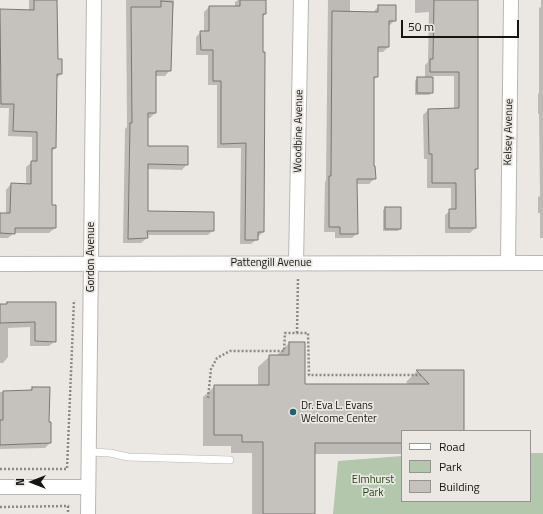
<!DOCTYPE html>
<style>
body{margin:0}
#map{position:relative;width:543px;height:514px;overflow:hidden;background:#ebe8e4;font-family:"Titillium Web",sans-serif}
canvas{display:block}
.legend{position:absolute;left:401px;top:430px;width:130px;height:72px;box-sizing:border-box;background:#ebe8e4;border:1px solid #959490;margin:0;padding:5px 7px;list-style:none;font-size:12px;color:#151513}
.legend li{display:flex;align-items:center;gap:8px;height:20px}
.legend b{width:20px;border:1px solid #959490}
.north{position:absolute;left:12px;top:462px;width:40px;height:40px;-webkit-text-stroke:3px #ebe8e4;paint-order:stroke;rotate:270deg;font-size:11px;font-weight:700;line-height:16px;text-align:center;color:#151513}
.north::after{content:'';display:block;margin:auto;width:14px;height:18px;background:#151513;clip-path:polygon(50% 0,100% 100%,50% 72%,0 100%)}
.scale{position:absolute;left:401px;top:20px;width:118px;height:18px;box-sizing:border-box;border:2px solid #151513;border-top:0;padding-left:5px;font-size:12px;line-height:14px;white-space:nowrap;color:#151513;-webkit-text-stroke:3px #ebe8e4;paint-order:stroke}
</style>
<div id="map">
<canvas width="543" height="514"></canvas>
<ul class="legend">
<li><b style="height:5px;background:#fff"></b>Road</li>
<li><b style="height:11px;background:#b2c7ab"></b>Park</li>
<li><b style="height:11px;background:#c5c2be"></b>Building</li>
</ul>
<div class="north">N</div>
<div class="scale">50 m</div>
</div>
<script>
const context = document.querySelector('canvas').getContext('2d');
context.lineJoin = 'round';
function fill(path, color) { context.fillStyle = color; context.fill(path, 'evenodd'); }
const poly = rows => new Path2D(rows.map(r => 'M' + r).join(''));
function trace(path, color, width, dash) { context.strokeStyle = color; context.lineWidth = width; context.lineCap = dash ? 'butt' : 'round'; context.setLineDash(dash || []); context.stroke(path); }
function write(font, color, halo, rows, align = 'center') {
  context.font = font + ' "Titillium Web",sans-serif'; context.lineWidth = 3.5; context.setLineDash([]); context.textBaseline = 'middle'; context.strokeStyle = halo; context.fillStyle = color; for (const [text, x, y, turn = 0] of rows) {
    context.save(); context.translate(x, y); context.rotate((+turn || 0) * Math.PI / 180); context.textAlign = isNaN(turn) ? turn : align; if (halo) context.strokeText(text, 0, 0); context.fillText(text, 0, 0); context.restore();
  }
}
fill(poly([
 [530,453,543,453,543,514,333,514,338,461,402,456,402,501,530,501]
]), '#b2c7ab');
fill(poly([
 [29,0,56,0,57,60,61,60,61,74,56,79,55,148,51,152,51,206,55,206,55,228,49,233,14,233,8,238,0,238,0,214,6,214,6,190,11,184,26,184,26,167,32,162,32,137,8,136,9,108,0,108,0,10,29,11],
 [126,0,174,0,173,11,172,13,170,70,165,76,155,76,155,113,150,118,147,118,147,147,187,164,182,170,147,169,147,212,213,230,208,235,147,235,147,238,141,243,123,243,125,129,127,127],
 [238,0,265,0,265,14,262,17,263,232,258,237,257,237,257,239,251,244,240,244,241,148,217,148,217,85,208,85,208,55,196,55,196,37,201,32,204,32,204,12,209,7,235,7,235,2],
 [328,0,350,0,350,13,374,13,374,11,379,6,395,20,390,25,388,25,388,47,383,52,377,52,377,76,373,81,373,167,375,178,369,184,357,184,357,233,352,238,335,238,335,232,324,232,325,182,326,180],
 [415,0,477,0,477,169,474,172,475,228,470,233,445,233,445,215,451,210,451,188,427,188,427,159,424,159,423,115,428,110,454,109,454,76,432,76,432,92,429,95,415,95,415,81,417,78,425,78,425,65,428,62,429,12,415,13],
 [541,0,543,0,543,238,540,238,540,213,538,213,538,197,540,196,539,114,538,114,538,94,539,93,539,8,541,7],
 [385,208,400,229,398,231,383,231,383,210],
 [7,303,55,303,55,341,49,346,30,346,30,327,8,328,8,357,3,363,0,363,0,305,5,305],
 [289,343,304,385,409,385,406,382,417,371,463,371,463,431,402,431,402,454,314,454,314,514,252,514,252,453,231,453,231,446,203,446,203,397,215,386,258,386,258,367,270,356,278,356,278,354],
 [32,388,48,423,50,423,50,443,45,448,0,449,0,392,29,391]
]), '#0003');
const building = poly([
 [34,0,57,0,58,59,62,59,62,74,57,74,56,148,52,148,52,205,56,205,56,228,15,228,15,234,0,233,0,213,10,213,11,183,31,184,31,161,37,161,37,132,13,131,14,104,1,104,0,9,34,10,34,0],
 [240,0,266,0,266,14,263,14,263,52,265,52,264,232,258,232,258,240,245,240,246,143,221,144,221,81,213,81,213,50,201,50,200,31,209,31,209,6,240,6,240,0],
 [434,0,478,0,478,169,475,169,476,228,449,228,449,209,456,209,456,183,432,183,432,154,429,154,428,109,459,108,459,72,430,72,430,59,433,59,434,0],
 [161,1,173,2,171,71,156,71,156,113,148,113,148,146,188,146,188,165,148,164,148,211,214,212,214,231,147,231,148,238,128,239,130,123,132,123,131,7,161,7,161,1],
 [378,5,396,5,396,21,389,21,389,47,378,47,378,77,374,77,374,166,375,166,376,179,357,179,358,234,340,234,340,227,329,227,329,176,331,176,332,11,378,12,378,5],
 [417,77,433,77,433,93,417,93,417,77],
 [385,207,401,207,401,229,385,229,385,207],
 [7,302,56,302,56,342,35,341,35,322,0,323,0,304,7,304,7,302],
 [289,342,305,342,305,384,429,384,416,370,464,370,464,431,402,431,402,443,315,443,315,514,263,514,263,442,242,442,242,435,214,435,214,385,269,385,269,355,289,355,289,342],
 [32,387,50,387,49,422,51,422,51,443,0,445,0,420,3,420,3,391,32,390,32,387]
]);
fill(building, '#c5c2be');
trace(building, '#797774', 1);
const lane = poly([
 [89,452,110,453,128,457,230,460]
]);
const street = poly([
 [296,263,301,0],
 [508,263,511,0],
 [0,264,543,263],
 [0,487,88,487],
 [88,514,94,0]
]);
trace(lane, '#b9b7b3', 8);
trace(street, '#b9b7b3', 16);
trace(poly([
 [297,333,298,278],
 [208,398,211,369,217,358,230,351,284,351,285,333,308,333,309,375,421,375],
 [0,469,67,469,74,300],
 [0,507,68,506,68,514]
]), '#8a8985', 2.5, [2, 2]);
trace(lane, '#fff', 7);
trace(street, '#fff', 14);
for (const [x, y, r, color] of [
 [293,412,4,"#1d6374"]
]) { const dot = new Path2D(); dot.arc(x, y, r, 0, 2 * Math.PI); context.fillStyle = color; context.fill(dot); trace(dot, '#ebe8e4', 1.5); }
write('11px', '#151513', '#ebe8e4', [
 ["Woodbine Avenue",299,131,-89],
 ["Kelsey Avenue",509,132,-89],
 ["Gordon Avenue",91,257,-90],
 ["Pattengill Avenue",271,263]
]);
write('11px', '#151513', '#ebe8e4', [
 ["Dr. Eva L. Evans",301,406],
 ["Welcome Center",301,419]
], 'left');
write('11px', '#214713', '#ebe8e4', [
 ["Elmhurst",373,480],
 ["Park",373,493]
]);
</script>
